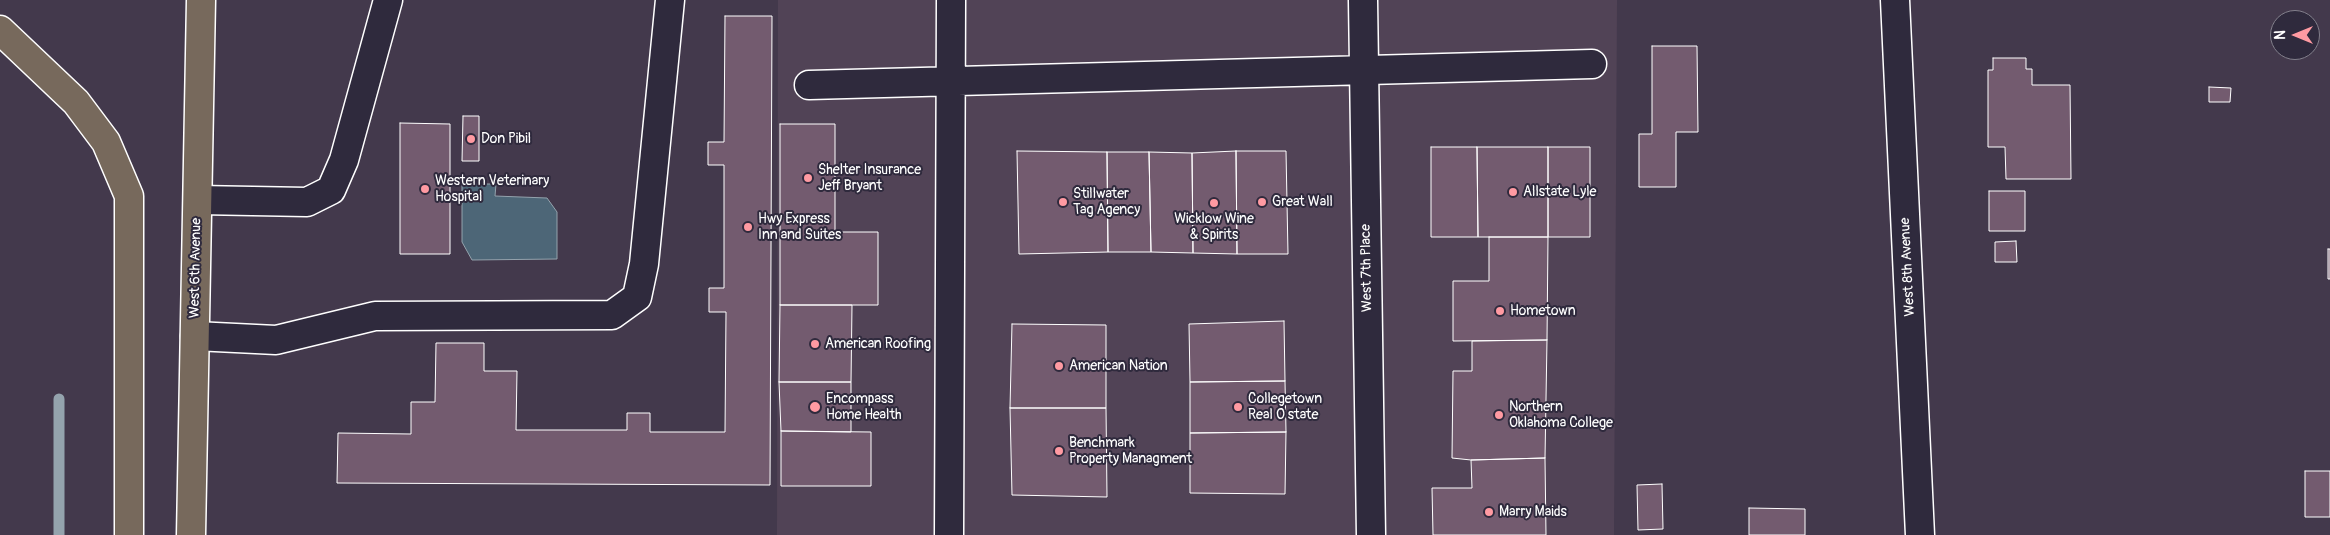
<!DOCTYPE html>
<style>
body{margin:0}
#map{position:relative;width:2330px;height:535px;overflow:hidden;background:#43394c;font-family:Pangolin,sans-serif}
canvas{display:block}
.north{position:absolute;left:2270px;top:10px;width:50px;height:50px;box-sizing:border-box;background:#2f2a3d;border:1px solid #827f8b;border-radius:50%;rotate:270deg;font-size:14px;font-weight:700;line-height:20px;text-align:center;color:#fff}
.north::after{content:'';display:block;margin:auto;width:18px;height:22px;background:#ff9aa2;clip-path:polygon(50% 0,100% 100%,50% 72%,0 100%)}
</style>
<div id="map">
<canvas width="2330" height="535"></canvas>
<div class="north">N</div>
</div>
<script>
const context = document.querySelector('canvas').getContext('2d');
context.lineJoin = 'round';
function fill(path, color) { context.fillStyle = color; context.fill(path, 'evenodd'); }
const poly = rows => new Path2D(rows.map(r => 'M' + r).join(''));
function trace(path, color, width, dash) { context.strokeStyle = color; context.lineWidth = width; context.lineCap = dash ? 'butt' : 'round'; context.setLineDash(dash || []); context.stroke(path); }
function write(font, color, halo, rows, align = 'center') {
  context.font = font + ' Pangolin,sans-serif'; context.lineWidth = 4; context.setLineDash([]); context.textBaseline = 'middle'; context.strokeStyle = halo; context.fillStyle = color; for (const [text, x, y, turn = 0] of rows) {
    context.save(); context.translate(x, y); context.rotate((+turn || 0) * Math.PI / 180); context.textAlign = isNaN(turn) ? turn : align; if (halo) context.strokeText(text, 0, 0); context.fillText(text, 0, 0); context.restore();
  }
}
fill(poly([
 [778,0,1617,0,1614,535,777,535]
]), '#514356');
const water = poly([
 [462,184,496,184,495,196,547,198,557,212,557,259,472,260,462,242,462,184]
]);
fill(water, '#4d6677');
trace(water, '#94a3ad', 1);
trace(poly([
 [59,399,59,535]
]), '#94a3ad', 11);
const building = poly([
 [725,16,772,16,770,485,337,483,338,433,411,434,411,402,435,402,436,343,484,343,484,371,517,371,516,430,627,430,627,413,650,413,650,432,725,432,726,312,709,312,709,288,724,288,724,165,708,165,708,142,724,142,725,16],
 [1652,46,1697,46,1698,132,1676,132,1676,187,1639,187,1639,134,1652,134,1652,46],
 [1993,58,2026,58,2026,69,2032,69,2032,85,2070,85,2071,179,2006,179,2005,147,1988,147,1988,70,1993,70,1993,58],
 [2209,87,2231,88,2230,102,2209,102,2209,87],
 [463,116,479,116,479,161,462,161,463,116],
 [400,123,450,124,450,254,400,254,400,123],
 [780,124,835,124,835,232,878,232,878,305,780,305,780,124],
 [1431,147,1477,147,1478,237,1431,237,1431,147],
 [1477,147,1548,147,1548,237,1478,237,1477,147],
 [1548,147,1590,147,1590,237,1548,237,1548,147],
 [1017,151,1107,152,1108,252,1019,254,1017,151],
 [1236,151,1237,254,1193,253,1192,153,1236,151],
 [1236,151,1286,151,1288,254,1237,254,1236,151],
 [1107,152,1149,152,1151,252,1108,252,1107,152],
 [1149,152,1192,153,1193,253,1151,252,1149,152],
 [1989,191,2025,191,2025,231,1989,231,1989,191],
 [1489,237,1548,237,1547,340,1453,341,1453,281,1489,281,1489,237],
 [2016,241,2017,262,1995,262,1995,242,2016,241],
 [2328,249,2330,249,2330,279,2328,279,2328,249],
 [780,305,852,305,851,382,779,382,780,305],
 [1284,321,1285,381,1190,382,1189,324,1284,321],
 [1012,324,1106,325,1106,408,1010,408,1012,324],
 [1547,340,1545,458,1471,460,1452,458,1453,371,1472,371,1472,341,1547,340],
 [1285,381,1286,432,1190,433,1190,382,1285,381],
 [779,382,851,382,851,432,781,431,779,382],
 [1010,408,1106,408,1107,497,1012,495,1010,408],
 [781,431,871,432,871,486,781,486,781,431],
 [1286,432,1285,494,1190,493,1190,433,1286,432],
 [1545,458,1546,535,1433,535,1432,488,1472,488,1471,460,1545,458],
 [2305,471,2330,471,2330,517,2305,517,2305,471],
 [1662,484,1663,529,1638,530,1637,485,1662,484],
 [1749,508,1805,509,1805,535,1749,535,1749,508]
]);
fill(building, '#735b6f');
trace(building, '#fff', 1);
const minor = poly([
 [1363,0,1371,535],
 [1895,0,1920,535],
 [809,85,1592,64],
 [198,200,307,202,331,190,344,160,388,0],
 [195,336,276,340,375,316,612,315,637,297,644,264,670,0],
 [949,535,951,0]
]);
const highway = poly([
 [0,30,76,102,106,142,129,196,129,535],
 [191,535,201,0]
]);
trace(minor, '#fff', 31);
trace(highway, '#fff', 31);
trace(minor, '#2f2a3d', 28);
trace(highway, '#77695c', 28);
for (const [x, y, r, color] of [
 [471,139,5,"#ff9aa2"],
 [808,178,5,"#ff9aa2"],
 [425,189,5,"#ff9aa2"],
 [1513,192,5,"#ff9aa2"],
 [1063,202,5,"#ff9aa2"],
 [1262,202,5,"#ff9aa2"],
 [1214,203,5,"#ff9aa2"],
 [748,227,5,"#ff9aa2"],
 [1500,311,5,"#ff9aa2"],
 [815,344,5,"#ff9aa2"],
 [1059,366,5,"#ff9aa2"],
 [815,407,6,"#ff9aa2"],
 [1238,407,5,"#ff9aa2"],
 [1499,415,5,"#ff9aa2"],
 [1059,451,5,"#ff9aa2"],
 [1489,512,5,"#ff9aa2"]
]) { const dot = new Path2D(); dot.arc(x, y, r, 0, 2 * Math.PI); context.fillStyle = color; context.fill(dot); trace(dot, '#2f2a3d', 2); }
write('14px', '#fff', '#2f2a3d', [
 ["Don Pibil",481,139],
 ["Shelter Insurance",818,170],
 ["Jeff Bryant",818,186],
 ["Western Veterinary",435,181],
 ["Hospital",435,197],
 ["Allstate Lyle",1523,192],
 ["Stillwater",1073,194],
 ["Tag Agency",1073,210],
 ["Great Wall",1272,202],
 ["Hwy Express",758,219],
 ["Inn and Suites",758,235],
 ["Wicklow Wine",1214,219,"center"],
 ["& Spirits",1214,235,"center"],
 ["Hometown",1510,311],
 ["American Roofing",825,344],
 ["American Nation",1069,366],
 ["Encompass",826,399],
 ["Home Health",826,415],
 ["Collegetown",1248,399],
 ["Real O state",1248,415],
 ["Northern",1509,407],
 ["Oklahoma College",1509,423],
 ["Benchmark",1069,443],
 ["Property Managment",1069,459],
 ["Marry Maids",1499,512]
], 'left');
write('14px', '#fff', '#2f2a3d', [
 ["West 8th Avenue",1908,267,-93],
 ["West 6th Avenue",196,268,-89],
 ["West 7th Place",1367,268,-91]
]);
</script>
